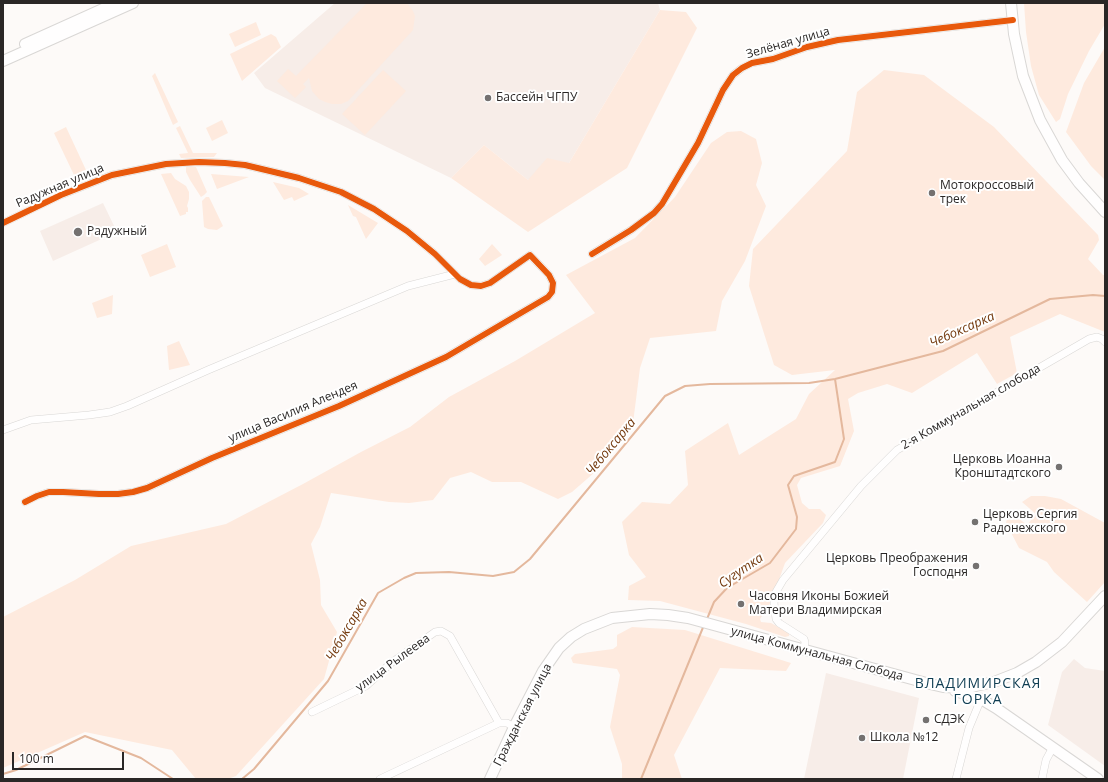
<!DOCTYPE html>
<meta charset="utf-8">
<style>
body{margin:0}
#map{position:relative;width:1108px;height:782px;overflow:hidden;background:#fdfaf8;font-family:"Open Sans",sans-serif}
canvas{display:block}
.frame{position:absolute;inset:0;border:4px solid #2a2726;pointer-events:none}
.scale{position:absolute;left:12px;top:752px;width:112px;height:18px;box-sizing:border-box;border:2px solid #2a2726;border-top:0;padding-left:5px;font-size:12px;line-height:14px;white-space:nowrap;color:#2a2726;-webkit-text-stroke:3px #fff;paint-order:stroke}
</style>
<div id="map">
<canvas width="1108" height="782"></canvas>
<div class="frame"></div>
<div class="scale">100 m</div>
</div>
<script>
const context = document.querySelector('canvas').getContext('2d');
context.lineJoin = 'round';
function fill(path, color) { context.fillStyle = color; context.fill(path, 'evenodd'); }
const poly = rows => new Path2D(rows.map(r => 'M' + r).join(''));
function trace(path, color, width, dash) { context.strokeStyle = color; context.lineWidth = width; context.lineCap = dash ? 'butt' : 'round'; context.setLineDash(dash || []); context.stroke(path); }
function write(font, color, halo, rows, align = 'center') {
  context.font = font + ' "Open Sans",sans-serif'; context.lineWidth = 4; context.setLineDash([]); context.textBaseline = 'middle'; context.strokeStyle = halo; context.fillStyle = color; for (const [text, x, y, turn = 0] of rows) {
    context.save(); context.translate(x, y); context.rotate((+turn || 0) * Math.PI / 180); context.textAlign = isNaN(turn) ? turn : align; if (halo) context.strokeText(text, 0, 0); context.fillText(text, 0, 0); context.restore();
  }
}
fill(poly([
 [335,3,658,3,660,10,569,163,528,180,484,145,451,178,265,88,254,73],
 [103,203,117,232,53,261,40,231],
 [1074,659,1085,668,1105,671,1105,766,1048,725,1062,672],
 [826,673,919,698,903,779,804,779]
]), '#f7ede8');
fill(poly([
 [367,3,407,3,413,11,415,16,413,30,348,101,341,104,332,104,325,102,319,99,312,91,309,78,303,84,306,87,295,98,277,81,288,69,296,76],
 [1024,3,1105,3,1105,24,1089,51,1068,94,1060,119,1056,122,1039,95,1031,66,1026,32],
 [660,10,686,12,697,28,627,168,528,232,451,178,484,145,528,180,547,158,569,163],
 [256,22,261,35,235,47,229,34],
 [271,34,276,37,281,47,242,81,230,54],
 [1105,47,1104,143,1105,180,1091,166,1066,132,1084,83],
 [383,70,406,91,365,135,342,114],
 [884,70,924,75,994,127,1098,235,1099,240,1088,259,1103,275,1105,275,1105,332,1060,314,1010,337,1017,373,997,384,977,353,912,393,887,384,858,393,848,399,854,431,840,466,801,478,797,485,802,503,809,509,820,509,826,515,823,523,785,563,771,602,760,619,761,622,771,623,789,633,789,636,785,637,746,624,660,601,628,600,629,586,646,577,629,555,622,522,642,502,670,504,688,485,685,451,728,423,739,455,796,419,809,394,835,370,792,375,774,365,749,286,753,249,847,151,857,92],
 [155,73,178,122,173,125,152,76],
 [222,120,228,133,212,141,206,128],
 [180,126,193,153,217,153,214,157,181,158,179,154,188,153,176,128],
 [66,127,86,170,74,175,54,133],
 [741,131,756,139,762,163,756,185,766,206,745,261,722,301,716,331,650,338,640,368,633,423,614,439,602,466,572,492,558,499,521,482,492,482,471,472,450,478,433,500,409,503,389,502,331,493,320,527,311,544,320,580,321,605,337,632,324,679,236,776,228,779,196,779,172,750,85,732,3,768,3,617,75,580,131,546,226,524,303,484,361,452,410,427,449,397,515,361,595,313,566,275,635,238,675,197,711,143,727,132],
 [186,167,196,167,207,192,204,195,201,197,190,180,186,172],
 [171,173,175,179,186,186,189,192,189,199,187,206,188,208,188,212,186,212,186,214,180,216,161,174],
 [211,174,249,177,217,189],
 [273,182,299,188,309,194,294,201,292,197,284,200],
 [206,197,209,197,223,226,217,230,208,229,204,227,202,201],
 [348,205,378,223,366,239,356,217,353,216],
 [167,244,176,267,150,277,141,255],
 [492,244,502,255,485,266,479,259],
 [113,295,112,314,97,318,92,303],
 [179,341,190,365,169,370,167,346],
 [1031,496,1045,496,1061,499,1105,523,1105,582,1087,602,1054,572,1047,562,1019,548,1006,523,1007,519,1012,513,1027,525,1036,514,1022,502],
 [632,627,685,630,791,663,786,671,720,668,674,755,682,779,622,779,622,764,610,727,620,675,617,669,573,663,571,658,575,654,613,649,617,646,617,635]
]), '#feeade');
trace(poly([
 [707,619,714,602,727,588,770,563,796,529,797,517,788,485,794,476,835,462,844,439,835,379],
 [3,774,16,770,85,736,141,758,173,779],
 [242,779,254,769,328,681,378,593,404,578,416,573,449,572,493,576,514,572,530,559,665,396,685,386,710,384,809,383,835,379,943,351,1050,299,1093,295,1105,296],
 [641,779,704,625]
]), '#e4b89d', 2);
const street = poly([
 [3,223,61,195,112,175,166,164,199,162,225,163,245,165,299,178,341,192,374,209,407,231,435,254,460,279,471,285,481,286,490,283,530,255,549,275,553,283,552,292,548,297,446,357,339,406,212,458,147,488,133,492,118,494,99,494,63,492,49,492,37,496,25,502],
 [592,254,631,230,654,213,662,204,698,143,723,90,733,75,742,68,752,63,773,59,807,47,838,40,1013,20],
 [3,430,31,420,89,415,110,412,127,406,208,370,408,286,455,274],
 [804,651,805,642,804,639,779,623,776,619,774,603,776,592,783,580,861,486,897,450,1089,339,1097,337,1102,339,1105,342],
 [312,712,366,686,391,663,435,632,441,631,450,636,499,723],
 [380,779,499,723,507,723,514,727],
 [956,779,969,728,981,699],
 [1042,779,1046,760,1053,747]
]);
const secondary = poly([
 [1011,3,1014,34,1023,76,1040,120,1062,160,1079,183,1105,212],
 [25,44,116,3],
 [3,61,133,3],
 [955,691,981,699,996,708,1098,779],
 [490,779,514,727,543,671,559,648,571,637,584,629,612,618,650,614,668,615,688,618,930,684,943,687,966,688,994,682,1017,673,1036,662,1062,642,1105,596]
]);
trace(street, '#d9d7d5', 8);
trace(secondary, '#d9d7d5', 12);
trace(street, '#fffefe', 7);
trace(secondary, '#fffefe', 10);
trace(poly([
 [3,223,61,195,112,175,166,164,199,162,225,163,245,165,299,178,341,192,374,209,407,231,435,254,460,279,471,285,481,286,490,283,530,255,549,275,553,283,552,292,548,297,446,357,339,406,212,458,147,488,133,492,118,494,99,494,63,492,49,492,37,496,25,502],
 [592,254,631,230,654,213,662,204,698,143,723,90,733,75,742,68,752,63,773,59,807,47,838,40,1013,20]
]), '#e8590c', 6);
for (const [x, y, r, color] of [
 [488,98,4,"#747170"],
 [932,193,4,"#747170"],
 [78,232,5,"#747170"],
 [1059,467,4,"#747170"],
 [975,522,4,"#747170"],
 [976,566,4,"#747170"],
 [741,604,4,"#747170"],
 [926,720,4,"#747170"],
 [862,738,4,"#747170"]
]) { const dot = new Path2D(); dot.arc(x, y, r, 0, 2 * Math.PI); context.fillStyle = color; context.fill(dot); trace(dot, '#fff', 1.5); }
write('12px', '#2a2726', '#fff', [
 ["Зелёная улица",788,43,-16],
 ["Радужная улица",60,186,-23],
 ["2-я Коммунальная слобода",971,407,-30],
 ["улица Василия Алендея",293,412,-23],
 ["улица Коммунальная Слобода",817,654,15],
 ["улица Рылеева",393,663,-36],
 ["Гражданская улица",523,715,-63]
]);
write('12px', '#2a2726', '#fff', [
 ["Бассейн ЧГПУ",496,98],
 ["Мотокроссовый",940,186],
 ["трек",940,200],
 ["Радужный",87,232],
 ["Церковь Иоанна",1051,460,"right"],
 ["Кронштадтского",1051,474,"right"],
 ["Церковь Сергия",983,515],
 ["Радонежского",983,529],
 ["Церковь Преображения",968,559,"right"],
 ["Господня",968,573,"right"],
 ["Часовня Иконы Божией",749,597],
 ["Матери Владимирская",749,611],
 ["СДЭК",934,720],
 ["Школа №12",870,738]
], 'left');
write('italic 13px', '#743a0e', '#fff', [
 ["Чебоксарка",962,330,-24],
 ["Чебоксарка",611,447,-50],
 ["Сугутка",741,571,-34],
 ["Чебоксарка",347,630,-60]
]);
context.letterSpacing = '1px';
write('14px', '#0f3d52', '#fff', [
 ["ВЛАДИМИРСКАЯ",978,684],
 ["ГОРКА",978,700]
]);
context.letterSpacing = '0px';
</script>
